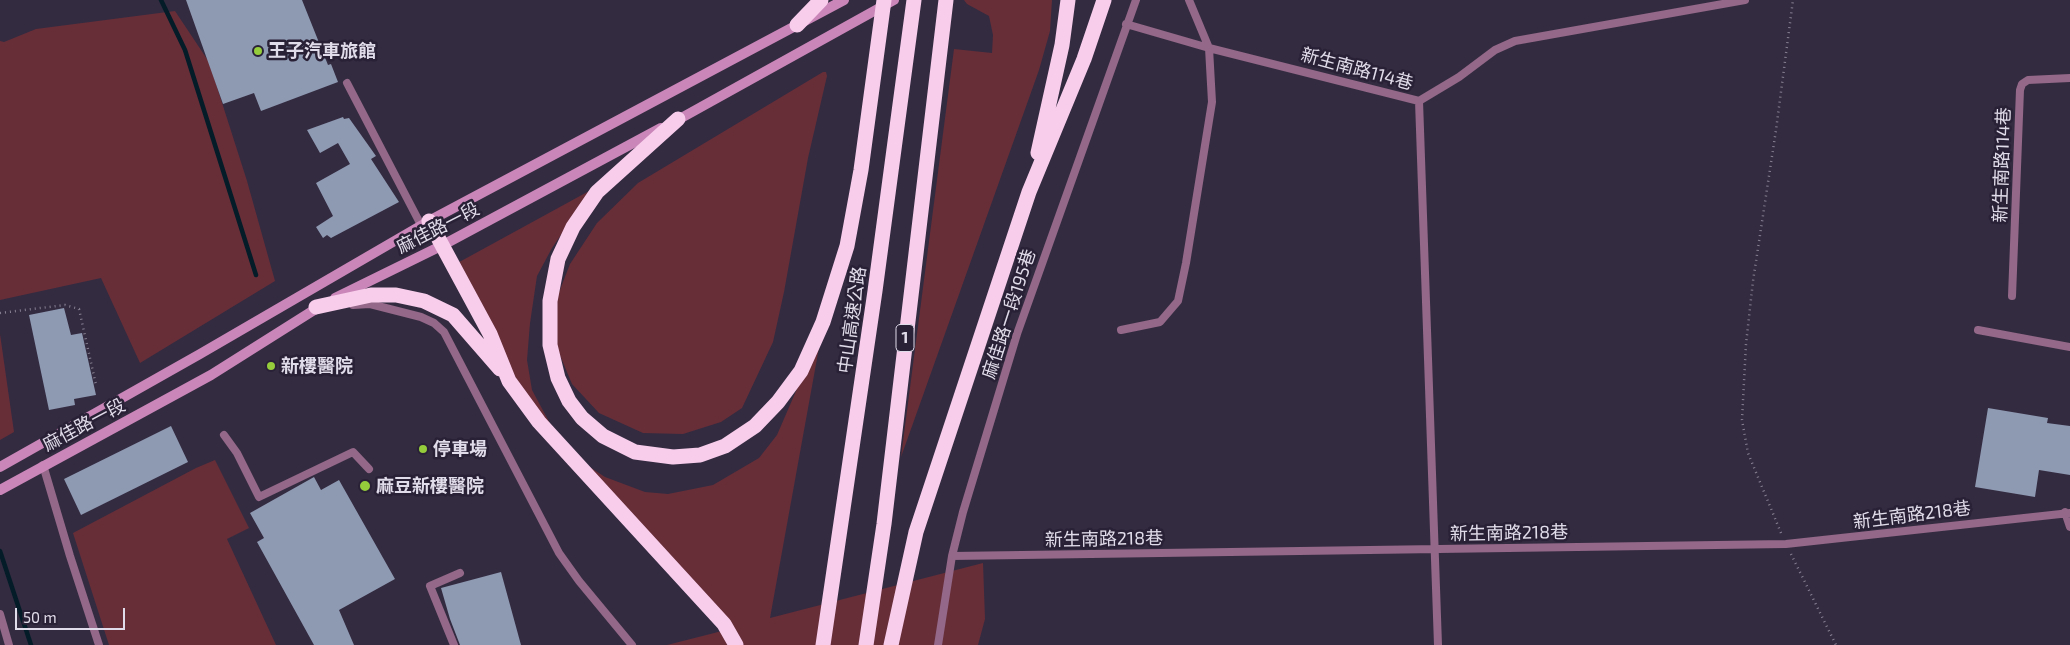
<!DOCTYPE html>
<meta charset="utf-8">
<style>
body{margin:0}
#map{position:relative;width:2070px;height:645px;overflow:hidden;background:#332b40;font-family:"Exo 2",sans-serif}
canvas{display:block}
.scale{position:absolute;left:15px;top:608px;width:110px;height:22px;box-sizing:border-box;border:2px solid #e1dcea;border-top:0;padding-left:6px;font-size:15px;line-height:18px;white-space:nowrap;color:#e1dcea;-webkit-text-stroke:4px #292136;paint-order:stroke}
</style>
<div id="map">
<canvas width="2070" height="645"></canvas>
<div class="scale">50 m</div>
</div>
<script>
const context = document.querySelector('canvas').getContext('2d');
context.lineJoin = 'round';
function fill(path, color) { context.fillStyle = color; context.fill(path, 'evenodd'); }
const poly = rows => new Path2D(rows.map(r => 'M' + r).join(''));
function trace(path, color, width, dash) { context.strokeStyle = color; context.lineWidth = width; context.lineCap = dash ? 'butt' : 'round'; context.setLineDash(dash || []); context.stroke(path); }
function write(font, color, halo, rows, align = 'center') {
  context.font = font + ' "Exo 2","Noto Sans TC",sans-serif'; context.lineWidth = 5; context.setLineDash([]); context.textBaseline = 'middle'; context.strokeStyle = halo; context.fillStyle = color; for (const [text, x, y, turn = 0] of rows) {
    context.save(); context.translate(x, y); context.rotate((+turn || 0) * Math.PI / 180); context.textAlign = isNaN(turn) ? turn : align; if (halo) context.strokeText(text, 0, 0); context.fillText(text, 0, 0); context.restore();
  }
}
fill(poly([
 [964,0,1052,0,1050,31,1039,70,901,457,954,49,992,53,993,35,989,16,967,4],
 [175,11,209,62,247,181,275,281,140,363,101,278,0,300,0,41,4,42,36,29],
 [823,72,826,72,827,76,808,158,784,292,773,342,742,408,721,422,683,434,643,433,599,413,572,384,557,348,556,300,570,264,597,223,638,183],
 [622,173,569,223,552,248,537,276,530,323,527,360,532,390,553,429,582,462,605,477,645,492,668,494,713,485,759,458,777,435,822,331,770,618,983,563,985,619,978,645,667,645,726,630,556,451,452,266],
 [0,334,14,432,0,440],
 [215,460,249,528,227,539,276,645,109,645,73,533,196,468]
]), '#672e38');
trace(poly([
 [161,0,185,50,256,275],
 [0,551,31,645]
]), '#041c28', 4.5);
fill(poly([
 [186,0,302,0,328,65,331,64,338,82,261,111,254,93,223,104],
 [343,117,344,119,349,118,376,156,371,159,399,202,331,238,327,235,323,238,316,227,333,216,316,183,350,164,338,143,320,153,307,130],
 [64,308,71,335,82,333,96,395,74,399,75,405,49,410,29,315],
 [1988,408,2048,418,2047,423,2070,426,2070,475,2039,470,2035,497,1975,487],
 [171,426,188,462,81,515,64,479],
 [314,477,321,490,339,480,395,579,339,610,354,645,314,645,257,542,264,538,250,513],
 [501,572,521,645,460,645,450,619,441,588]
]), '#8e99b2');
trace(poly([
 [0,313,65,305,79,309,96,385],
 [1781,533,1748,453,1742,420,1746,344,1753,281,1776,130,1793,0],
 [1791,554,1836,645]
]), '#878092', 2.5, [1, 4]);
trace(poly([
 [1126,24,1209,48,1419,101,1459,77,1495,50,1515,41,1745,0],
 [347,83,421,225],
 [1419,101,1438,645],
 [2012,296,2020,90,2022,84,2028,80,2070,78],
 [353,305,370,304,421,317,434,323,444,332,559,553,579,581,632,645],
 [1121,330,1160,322,1178,301,1186,263,1212,102,1209,48,1189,0],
 [1978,330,2070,347],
 [224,435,237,453,259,497,353,452,369,469],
 [43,465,70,556,99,645],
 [2065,512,2070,527],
 [952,556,1786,544,2070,513],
 [0,614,9,645],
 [454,645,430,586,460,573],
 [938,645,952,556,963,512,1017,334,1136,0]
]), '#936888', 8);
trace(poly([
 [674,122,894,0],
 [335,298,443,245,661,128],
 [0,467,200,354,429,221,844,0],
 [0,490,211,375,322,305]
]), '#ca86b9', 10);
trace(poly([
 [797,25,821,0],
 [678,119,597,192,573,227,558,259,550,301,550,345,558,378,569,401,582,418,603,436,635,452,673,457,700,455,725,446,755,426,778,402,801,371,823,322,847,246,861,170,884,0],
 [1038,153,1062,45,1068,0],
 [429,221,490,334,509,381,539,422,724,624,736,645],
 [316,307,371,295,396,295,424,301,453,315,500,369],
 [823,645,875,291,914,0],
 [866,645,884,524,946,0],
 [891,645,916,532,1029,192,1084,59,1104,0]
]), '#f8cdec', 15);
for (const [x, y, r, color] of [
 [258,51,5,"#94cc3c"],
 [271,366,5,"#94cc3c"],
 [423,449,5,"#94cc3c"],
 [365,486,6,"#94cc3c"]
]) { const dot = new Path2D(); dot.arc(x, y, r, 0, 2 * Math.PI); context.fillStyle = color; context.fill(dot); trace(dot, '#292136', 2); }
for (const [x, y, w] of [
 [905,338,18]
]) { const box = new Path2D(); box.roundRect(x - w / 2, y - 13.5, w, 27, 4); context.fillStyle = '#292136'; context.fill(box); trace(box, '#e1dcea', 1); }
write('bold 16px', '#e1dcea', null, [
 ["1",905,338]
]);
write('bold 18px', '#e1dcea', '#292136', [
 ["王子汽車旅館",268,51],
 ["新樓醫院",281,366],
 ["停車場",433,449],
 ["麻豆新樓醫院",376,486]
], 'left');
write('18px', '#e1dcea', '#292136', [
 ["新生南路114巷",1357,69,15],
 ["新生南路114巷",2002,165,-88],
 ["麻佳路一段",438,228,-27],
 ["麻佳路一段195巷",1009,314,-72],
 ["中山高速公路",852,320,-82],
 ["麻佳路一段",84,425,-28],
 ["新生南路218巷",1912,515,-7],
 ["新生南路218巷",1509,533,-1],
 ["新生南路218巷",1104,539,-1]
]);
</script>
